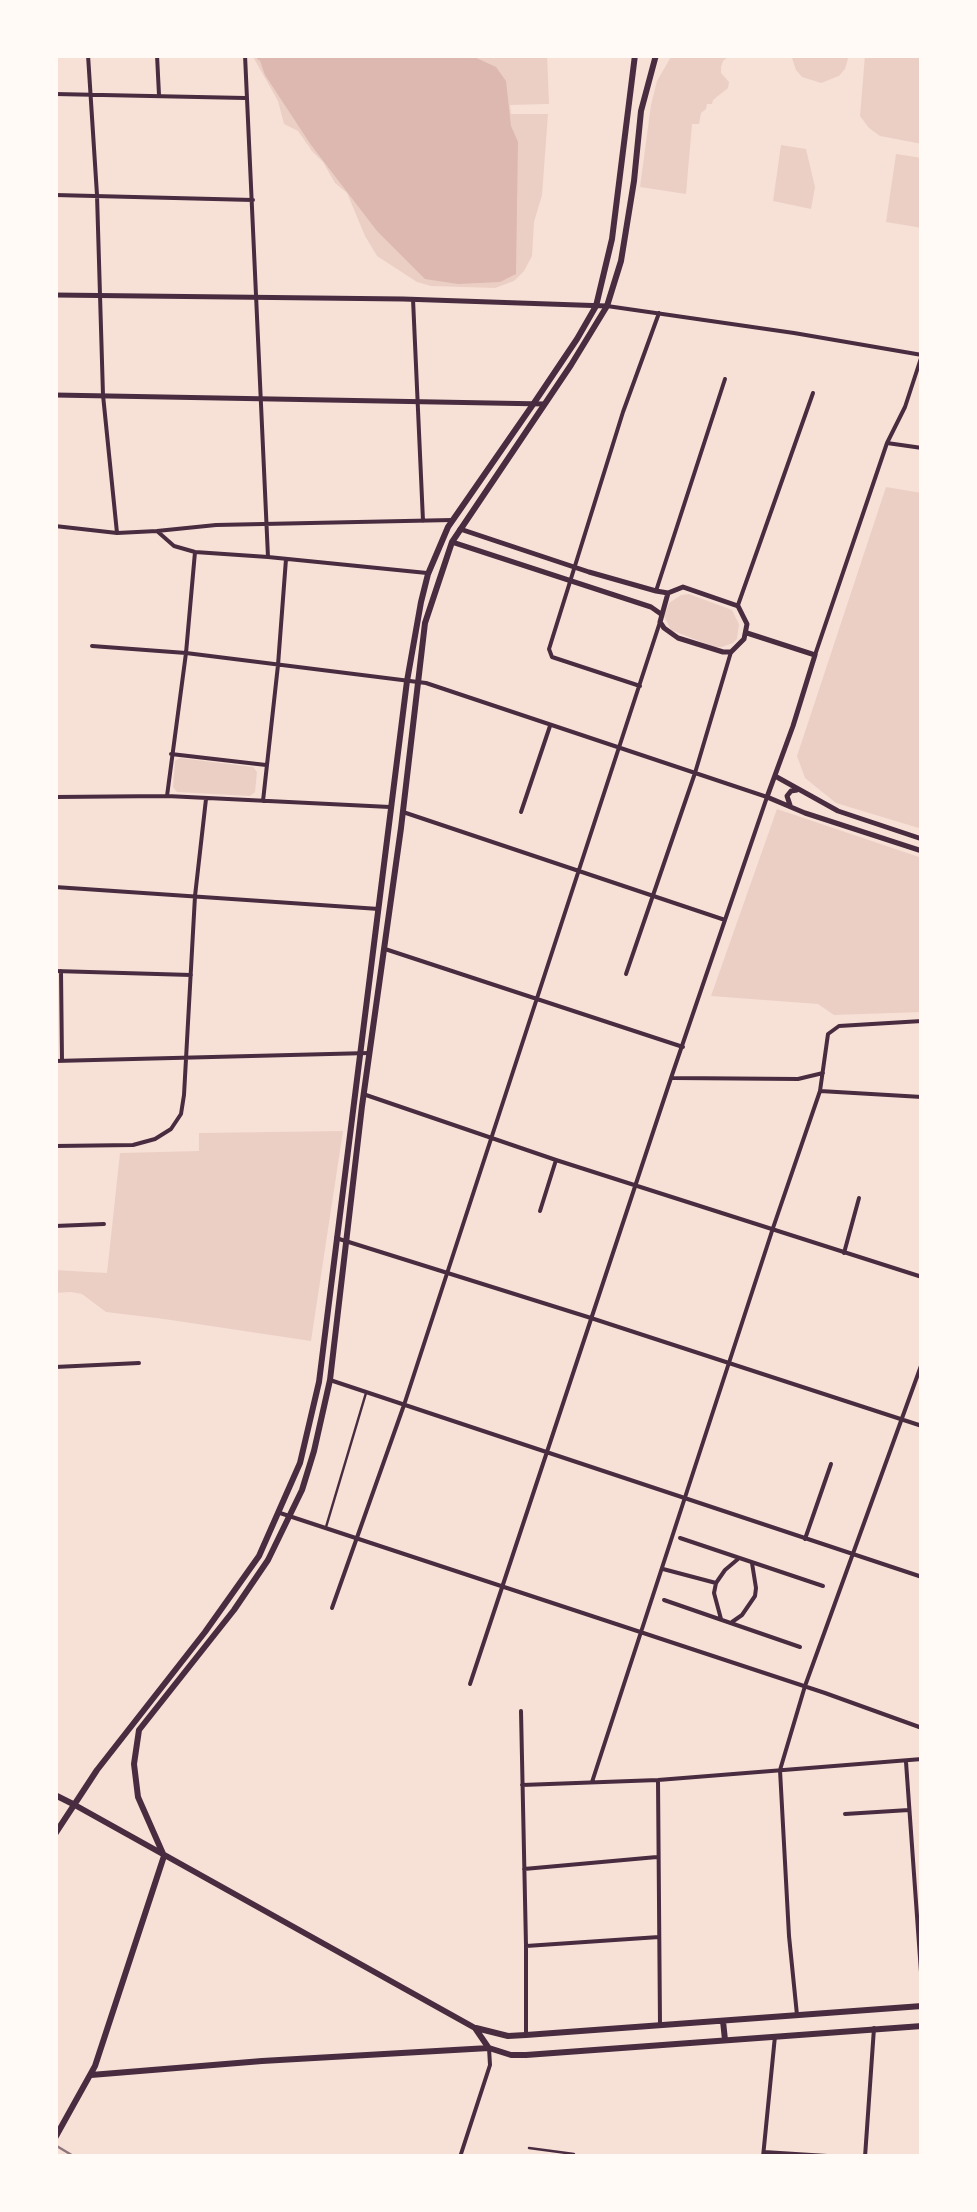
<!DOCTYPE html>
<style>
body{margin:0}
#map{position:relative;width:977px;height:2212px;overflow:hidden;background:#f7e1d7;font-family:Barlow,sans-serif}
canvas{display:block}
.frame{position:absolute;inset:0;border:58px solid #fffaf5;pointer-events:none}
</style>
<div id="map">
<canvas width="977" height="2212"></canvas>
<div class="frame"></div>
</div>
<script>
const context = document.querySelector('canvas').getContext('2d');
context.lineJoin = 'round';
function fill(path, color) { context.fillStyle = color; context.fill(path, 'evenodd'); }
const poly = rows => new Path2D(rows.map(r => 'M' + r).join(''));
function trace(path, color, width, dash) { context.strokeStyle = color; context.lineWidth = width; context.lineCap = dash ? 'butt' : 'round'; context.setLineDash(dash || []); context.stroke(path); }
fill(poly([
 [252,55,547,55,549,104,510,105,511,114,548,114,542,195,534,222,532,256,524,271,514,281,495,288,431,286,417,282,377,256,365,236,347,193,335,183,323,162,312,151,298,131,284,124,278,101],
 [672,55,730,55,723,61,721,67,721,73,729,82,728,88,713,100,712,104,707,104,706,109,701,113,699,124,692,124,686,194,640,187,651,105,657,81],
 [791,55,849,55,845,69,839,76,821,83,802,77,796,70],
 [865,55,922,55,922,144,880,136,869,128,860,116],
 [781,145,806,149,815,187,811,209,773,201],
 [896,154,922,158,922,228,886,222],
 [886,487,922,493,922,829,836,803,805,778,797,756],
 [689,594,732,610,739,624,737,639,733,643,722,647,714,647,671,630,664,616,669,603,681,595],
 [180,758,253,767,257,772,255,792,250,796,177,792,173,787,175,761],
 [777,809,922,858,922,1012,834,1015,818,1004,711,996],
 [343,1131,311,1341,164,1319,106,1312,82,1294,71,1292,55,1293,55,1270,107,1273,120,1153,199,1151,199,1133]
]), '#ebcfc5');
fill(poly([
 [258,55,470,55,496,67,506,81,511,126,518,142,516,274,500,282,458,284,425,279,377,231,311,145,265,75]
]), '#dcb8b0');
trace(poly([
 [256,55,259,59]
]), '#dcb8b0', 2.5);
trace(poly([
 [326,1527,366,1393],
 [529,2148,574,2154,574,2157]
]), '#4a2c40', 2.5);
trace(poly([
 [88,55,97,195,103,395,117,533],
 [157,55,159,95],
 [245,55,268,557],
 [55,94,245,98],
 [55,195,253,200],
 [413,299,423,521],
 [607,306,794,333,922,355],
 [887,443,922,448],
 [55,526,117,533,157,531,174,546,195,552,268,557,427,573],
 [157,531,216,525,452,520],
 [656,591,725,379],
 [738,605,813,393],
 [92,646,186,653,426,683,767,797,671,1078,470,1684],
 [815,655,887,443,905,407,922,355],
 [640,686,552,657,549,649,623,412,659,313],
 [171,754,266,765],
 [167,796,186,653,195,552],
 [55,797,167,796,390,807],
 [263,801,278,665,286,559],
 [403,812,725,920],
 [521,812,550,726],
 [55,887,379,909],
 [385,949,683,1047],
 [55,971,191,975],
 [61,971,62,1061],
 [626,974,695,773,731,652],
 [55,1061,369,1053],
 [673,1078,798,1079,823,1073],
 [820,1091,922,1097],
 [366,1095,556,1160,922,1277],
 [55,1146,133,1145,155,1139,171,1129,181,1114,184,1095,195,896,206,799],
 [540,1211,556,1160],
 [55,1226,104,1224],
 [336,1238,591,1318,922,1426],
 [844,1253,859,1198],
 [55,1367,139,1363],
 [330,1380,922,1577],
 [280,1513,825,1693,922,1728],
 [680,1538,823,1586],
 [805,1539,831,1464],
 [663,1569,716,1583],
 [664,1600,800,1647],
 [332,1608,404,1405,660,622],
 [721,1619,714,1593,716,1583,725,1570,738,1559],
 [732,1622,742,1615,755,1596,756,1588,752,1563],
 [521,1711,526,1946,526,2035],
 [906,1762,922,1986],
 [658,1780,660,2025],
 [592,1782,773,1228,820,1091,828,1034,839,1026,922,1021],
 [522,1785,658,1780,922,1759],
 [845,1814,909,1810],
 [524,1869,657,1857],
 [526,1946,659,1937],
 [797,2015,789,1936,780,1770,805,1686,922,1363],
 [764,2152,843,2157],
 [460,2157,490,2065,489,2048],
 [763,2157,775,2036],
 [865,2157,874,2028]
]), '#4a2c40', 4);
trace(poly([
 [55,295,403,299,607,306],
 [55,395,545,404],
 [460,529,589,572,656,591,668,593,683,587,738,606,747,624,744,639,731,652,723,652,678,638,664,628,660,622,668,593],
 [452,542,651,607,661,614],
 [747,633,815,655,793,726,767,797,805,813,922,851],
 [775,776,838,811,922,839],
 [790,805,787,796,791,791,797,790]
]), '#4a2c40', 5);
trace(poly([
 [55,1795,73,1804]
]), '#4a2c40', 6);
trace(poly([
 [73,1804,475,2028,488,2047],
 [55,1834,97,1770,205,1632,259,1556,300,1463,319,1382,407,681,421,602,428,574,448,527,534,403,577,339,596,306,612,239,635,55],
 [723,2021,725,2040],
 [476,2028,508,2036,526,2035,922,2006],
 [91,2075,262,2061,489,2048,511,2055,526,2055,922,2026],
 [55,2138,95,2066,164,1856,138,1797,134,1764,139,1730,234,1610,268,1560,302,1490,314,1451,330,1380,362,1106,401,828,425,623,452,542,571,365,607,306,621,261,634,181,641,111,656,55]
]), '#4a2c40', 6);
trace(poly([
 [55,2145,75,2157]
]), '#8f747c', 2.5);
</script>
